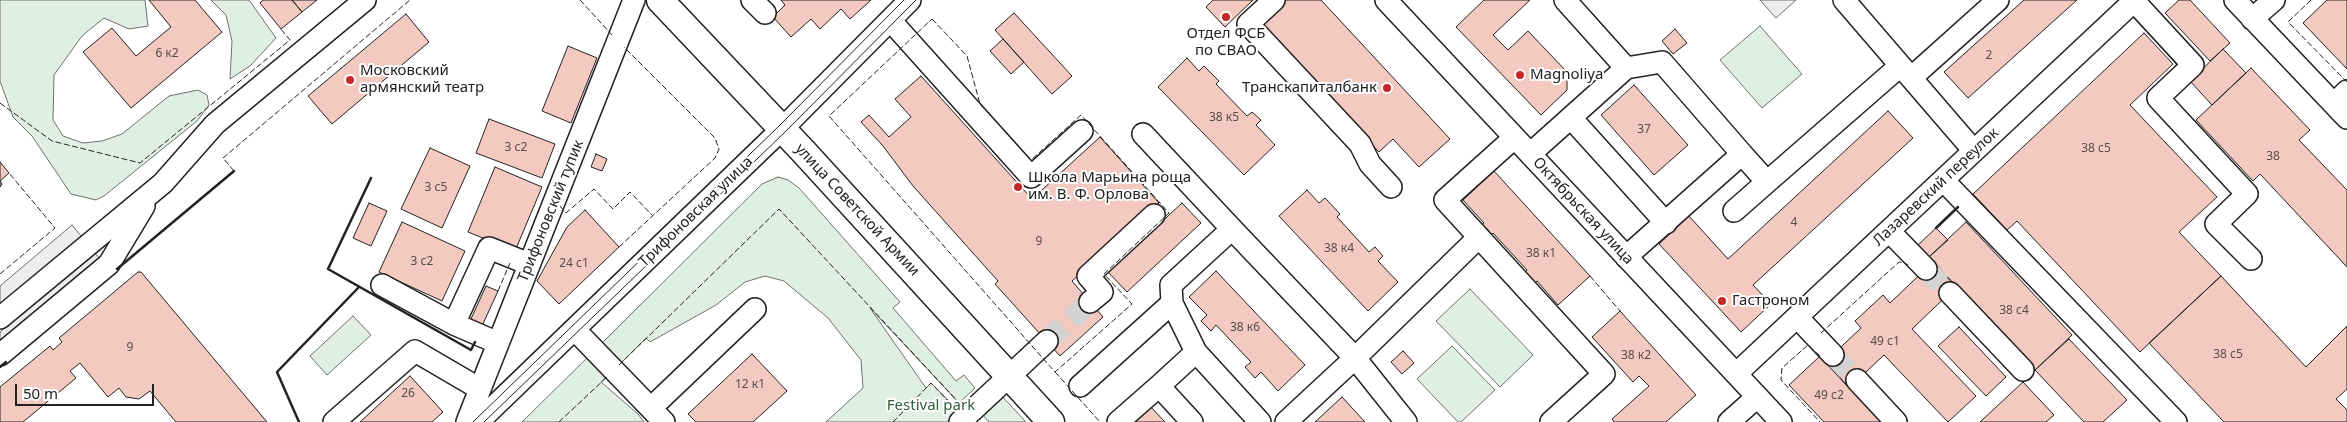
<!DOCTYPE html>
<meta charset="utf-8">
<style>
body{margin:0}
#map{position:relative;width:2347px;height:422px;overflow:hidden;background:#fff;font-family:"Noto Sans",sans-serif}
canvas{display:block}
.scale{position:absolute;left:15px;top:384px;width:139px;height:22px;box-sizing:border-box;border:2px solid #222;border-top:0;padding-left:6px;font-size:15px;line-height:18px;white-space:nowrap;color:#222;-webkit-text-stroke:4px #fff;paint-order:stroke}
</style>
<div id="map">
<canvas width="2347" height="422"></canvas>
<div class="scale">50 m</div>
</div>
<script>
const context = document.querySelector('canvas').getContext('2d');
context.lineJoin = 'round';
function fill(path, color) { context.fillStyle = color; context.fill(path, 'evenodd'); }
const poly = rows => new Path2D(rows.map(r => 'M' + r).join(''));
function trace(path, color, width, dash) { context.strokeStyle = color; context.lineWidth = width; context.lineCap = dash ? 'butt' : 'round'; context.setLineDash(dash || []); context.stroke(path); }
function write(font, color, halo, rows, align = 'center') {
  context.font = font + ' "Noto Sans",sans-serif'; context.lineWidth = 4; context.setLineDash([]); context.textBaseline = 'middle'; context.strokeStyle = halo; context.fillStyle = color; for (const [text, x, y, turn = 0] of rows) {
    context.save(); context.translate(x, y); context.rotate((+turn || 0) * Math.PI / 180); context.textAlign = isNaN(turn) ? turn : align; if (halo) context.strokeText(text, 0, 0); context.fillText(text, 0, 0); context.restore();
  }
}
const green = poly([
 [0,0,145,0,148,26,129,29,104,18,82,36,54,75,53,120,63,136,83,143,102,141,122,134,169,96,198,90,207,95,209,105,197,121,104,196,96,200,71,194,32,136,13,117,0,81,0,0],
 [211,0,249,0,276,38,250,66,230,79,232,41,226,15,211,0],
 [1760,26,1802,74,1762,108,1720,60,1760,26],
 [778,177,788,180,799,188,900,302,893,308,956,381,964,375,975,388,959,403,977,422,826,422,863,388,861,360,828,318,784,281,765,276,745,282,716,305,650,342,646,338,618,366,600,345,762,184,778,177],
 [870,308,959,403,955,407,931,383,926,388,870,308],
 [1470,289,1533,355,1500,387,1436,321,1470,289],
 [353,316,371,335,327,375,310,356,353,316],
 [1452,346,1495,390,1461,422,1458,422,1417,379,1452,346],
 [589,356,609,375,601,382,638,414,644,422,522,422,589,356],
 [999,393,1026,422,989,422,979,411,999,393]
]);
fill(green, '#e0efe3');
trace(green, '#6f6f6f', 1);
const parking = poly([
 [1760,0,1796,0,1776,18,1760,0],
 [72,225,91,248,0,324,0,286,72,225],
 [95,253,109,270,0,361,0,332,95,253]
]);
fill(parking, '#ededed');
trace(parking, '#6f6f6f', 1);
const building = poly([
 [149,0,195,0,222,32,131,108,83,52,112,28,136,56,171,27,149,0],
 [263,0,292,0,302,12,281,29,260,3,263,0],
 [292,0,317,0,302,12,292,0],
 [781,0,871,0,850,19,841,9,820,29,811,19,791,37,773,17,785,5,781,0],
 [1213,0,1253,0,1225,27,1206,7,1213,0],
 [1286,0,1321,0,1450,139,1419,167,1393,139,1379,152,1261,23,1286,0],
 [1484,0,1530,0,1493,35,1508,50,1528,31,1567,72,1567,90,1541,115,1456,27,1484,0],
 [2024,0,2077,0,1968,98,1944,72,2024,0],
 [2179,0,2190,0,2230,43,2210,61,2165,13,2179,0],
 [2327,0,2347,0,2347,69,2303,23,2327,0],
 [1014,13,1072,76,1052,94,995,30,1014,13],
 [406,14,429,42,332,124,308,96,406,14],
 [1675,29,1687,43,1673,54,1662,41,1675,29],
 [2144,33,2173,64,2130,105,2217,197,2179,232,2221,276,2140,352,2017,221,2007,230,1973,194,2144,33],
 [1003,39,1024,62,1011,74,990,51,1003,39],
 [568,46,597,58,571,123,542,111,568,46],
 [2223,49,2246,73,2212,105,2190,81,2223,49],
 [1187,58,1199,71,1204,66,1219,81,1216,84,1247,116,1252,112,1261,120,1256,125,1275,145,1244,175,1158,87,1187,58],
 [2251,68,2310,130,2299,140,2347,190,2347,267,2260,174,2253,181,2196,120,2251,68],
 [921,76,1032,199,1100,137,1159,203,1072,281,1103,317,1060,356,995,284,998,281,913,186,883,146,861,122,869,115,889,137,911,117,895,99,921,76],
 [1634,85,1688,145,1654,175,1601,115,1634,85],
 [1888,111,1913,138,1753,285,1771,304,1741,332,1659,244,1689,216,1728,259,1888,111],
 [489,119,555,144,542,178,476,153,489,119],
 [430,148,470,166,442,228,401,209,430,148],
 [596,154,607,159,602,171,591,167,596,154],
 [0,162,9,173,0,181,2,184,0,187,0,162],
 [495,167,542,187,515,251,468,232,495,167],
 [1494,171,1590,276,1558,305,1537,281,1532,286,1522,275,1527,270,1493,233,1489,237,1479,227,1484,223,1463,200,1494,171],
 [1307,190,1319,203,1325,198,1340,214,1337,217,1369,252,1375,247,1383,256,1378,261,1398,282,1368,311,1279,216,1307,190],
 [369,203,387,211,371,246,353,238,369,203],
 [1182,203,1201,223,1127,292,1108,272,1182,203],
 [585,210,619,247,559,304,537,281,567,227,585,210],
 [402,222,465,251,442,301,379,272,402,222],
 [1966,222,2072,335,2035,370,1929,257,1966,222],
 [1936,228,1948,240,1929,257,1918,245,1936,228],
 [1933,262,1956,287,1912,329,1976,396,1948,422,1884,355,1849,388,1825,362,1861,328,1855,321,1883,295,1890,303,1933,262],
 [1216,271,1305,365,1278,391,1261,372,1255,378,1245,367,1251,362,1216,325,1211,331,1201,321,1207,315,1189,297,1216,271],
 [138,272,141,272,267,422,176,422,150,391,139,399,126,397,119,388,108,397,80,363,70,371,76,378,23,422,0,422,0,387,50,346,53,350,62,342,59,338,138,272],
 [2221,276,2306,367,2347,326,2347,389,2336,399,2347,410,2347,422,2224,422,2149,343,2221,276],
 [486,286,498,291,482,326,470,321,486,286],
 [1620,311,1696,395,1666,422,1614,422,1612,419,1649,386,1639,376,1633,382,1592,337,1620,311],
 [1959,327,2006,377,1986,396,1938,346,1959,327],
 [2069,339,2127,400,2103,422,2084,422,2035,370,2069,339],
 [1403,351,1414,363,1402,374,1391,362,1403,351],
 [752,354,787,391,753,422,696,422,688,414,752,354],
 [1820,356,1881,422,1824,422,1789,385,1820,356],
 [410,376,443,412,432,422,360,422,410,376],
 [2023,382,2054,415,2046,422,1980,422,2023,382],
 [1342,397,1365,422,1315,422,1342,397],
 [1149,405,1165,422,1130,422,1149,405]
]);
fill(building, '#f3c9c0');
trace(building, '#222', 1);
trace(poly([
 [1926,269,1950,293],
 [1047,341,1090,302],
 [1833,355,1857,380]
]), '#d3d3d3', 21, [21, 11]);
const minor = poly([
 [752,0,765,13],
 [1274,0,1248,24,1360,144,1370,164,1391,187],
 [1386,0,1781,422],
 [1844,0,1974,151],
 [2235,0,2347,118],
 [2134,1,2193,65,2158,98,2247,194,2216,224,2251,259],
 [2252,19,2274,0],
 [890,20,1031,177,1082,131],
 [1911,78,1998,0],
 [2334,104,2347,91],
 [1571,118,1666,223],
 [1143,134,1232,229],
 [1514,138,1445,200,1604,374,1551,422],
 [1530,154,1626,68,1565,0],
 [1742,154,1767,182,1900,66],
 [1943,180,2176,422],
 [1734,211,1767,182],
 [1889,231,1926,269],
 [1626,257,1742,154,1662,62,1626,68],
 [382,285,454,324],
 [1950,293,2023,370],
 [1090,302,1102,292,1088,276,1154,215],
 [1172,303,1196,352,1260,422],
 [1797,317,1833,355],
 [0,318,163,183,215,124,365,0],
 [575,330,664,422],
 [498,343,454,324,489,248,529,264],
 [0,355,109,264,144,206],
 [1736,374,2135,0],
 [1857,380,1896,422],
 [1080,386,1172,303,1171,285,1232,229,1355,358,1479,237],
 [1159,386,1196,352],
 [651,408,755,309],
 [334,422,415,351,480,389],
 [467,422,634,0],
 [478,422,782,129,910,0],
 [960,422,1047,341],
 [1118,422,1159,386,1192,422],
 [1286,422,1355,358,1406,422],
 [1729,422,1757,397]
]);
const major = poly([
 [660,0,803,151,1051,422]
]);
trace(minor, '#222', 24);
trace(major, '#222', 29);
trace(minor, '#fff', 21);
trace(major, '#fff', 26);
trace(poly([
 [473,422,779,126,904,0],
 [484,422,785,132,916,0]
]), '#222', 1);
trace(poly([
 [580,0,612,35],
 [2311,0,2288,22,2347,82],
 [932,19,967,56,980,104,1031,160,1081,115,1169,213,1104,274,1132,304,1055,372,829,116,932,19],
 [0,103,52,141,140,163,290,40,280,28],
 [234,171,223,158,410,0],
 [560,206,566,213,594,189,613,209,630,192,652,215],
 [619,247,715,158,719,149,715,138,624,47],
 [0,274,55,228,9,173],
 [1590,276,1620,311],
 [498,291,510,263],
 [1821,333,1899,262,1905,263,1908,265],
 [1820,356,1808,345,1782,368,1781,380,1820,422],
 [619,365,779,209,963,407],
 [1055,372,1100,422],
 [559,422,608,376],
 [893,422,931,383,954,407,959,403]
]), '#222', 1, [6, 2.5]);
trace(poly([
 [371,178,328,269,471,350,475,342],
 [1936,228,1958,207],
 [117,269,234,171],
 [0,367,6,362],
 [299,422,277,372,359,287]
]), '#222', 2.5);
for (const [x, y, r, color] of [
 [1226,17,5,"#c62828"],
 [1520,75,5,"#c62828"],
 [350,80,5,"#c62828"],
 [1387,88,5,"#c62828"],
 [1018,187,5,"#c62828"],
 [1722,301,5,"#c62828"]
]) { const dot = new Path2D(); dot.arc(x, y, r, 0, 2 * Math.PI); context.fillStyle = color; context.fill(dot); trace(dot, '#fff', 2); }
write('12px', '#564c4a', null, [
 ["6 к2",167,54],
 ["2",1989,56],
 ["38 к5",1224,118],
 ["37",1644,130],
 ["3 с2",516,148],
 ["38 с5",2096,149],
 ["38",2273,157],
 ["3 с5",436,188],
 ["4",1794,223],
 ["9",1039,242],
 ["38 к4",1339,249],
 ["38 к1",1541,254],
 ["3 с2",422,262],
 ["24 с1",574,264],
 ["38 с4",2014,311],
 ["38 к6",1245,328],
 ["49 с1",1885,342],
 ["9",130,348],
 ["38 с5",2228,355],
 ["38 к2",1636,356],
 ["12 к1",750,385],
 ["26",408,394],
 ["49 с2",1829,396]
]);
write('15px', '#222', '#fff', [
 ["Отдел ФСБ",1226,34,"center"],
 ["по СВАО",1226,51,"center"],
 ["Московский",360,71],
 ["армянский театр",360,88],
 ["Magnoliya",1530,75],
 ["Транскапиталбанк",1377,88,"right"],
 ["Школа Марьина роща",1028,178],
 ["им. В. Ф. Орлова",1028,195],
 ["Гастроном",1732,301]
], 'left');
write('15px', '#222', '#fff', [
 ["Лазаревский переулок",1936,187,-43],
 ["улица Советской Армии",857,210,47],
 ["Трифоновский тупик",551,211,-68],
 ["Октябрьская улица",1583,211,47],
 ["Трифоновская улица",696,212,-44]
]);
write('15px', '#2f5e38', '#fff', [
 ["Festival park",931,406]
]);
</script>
